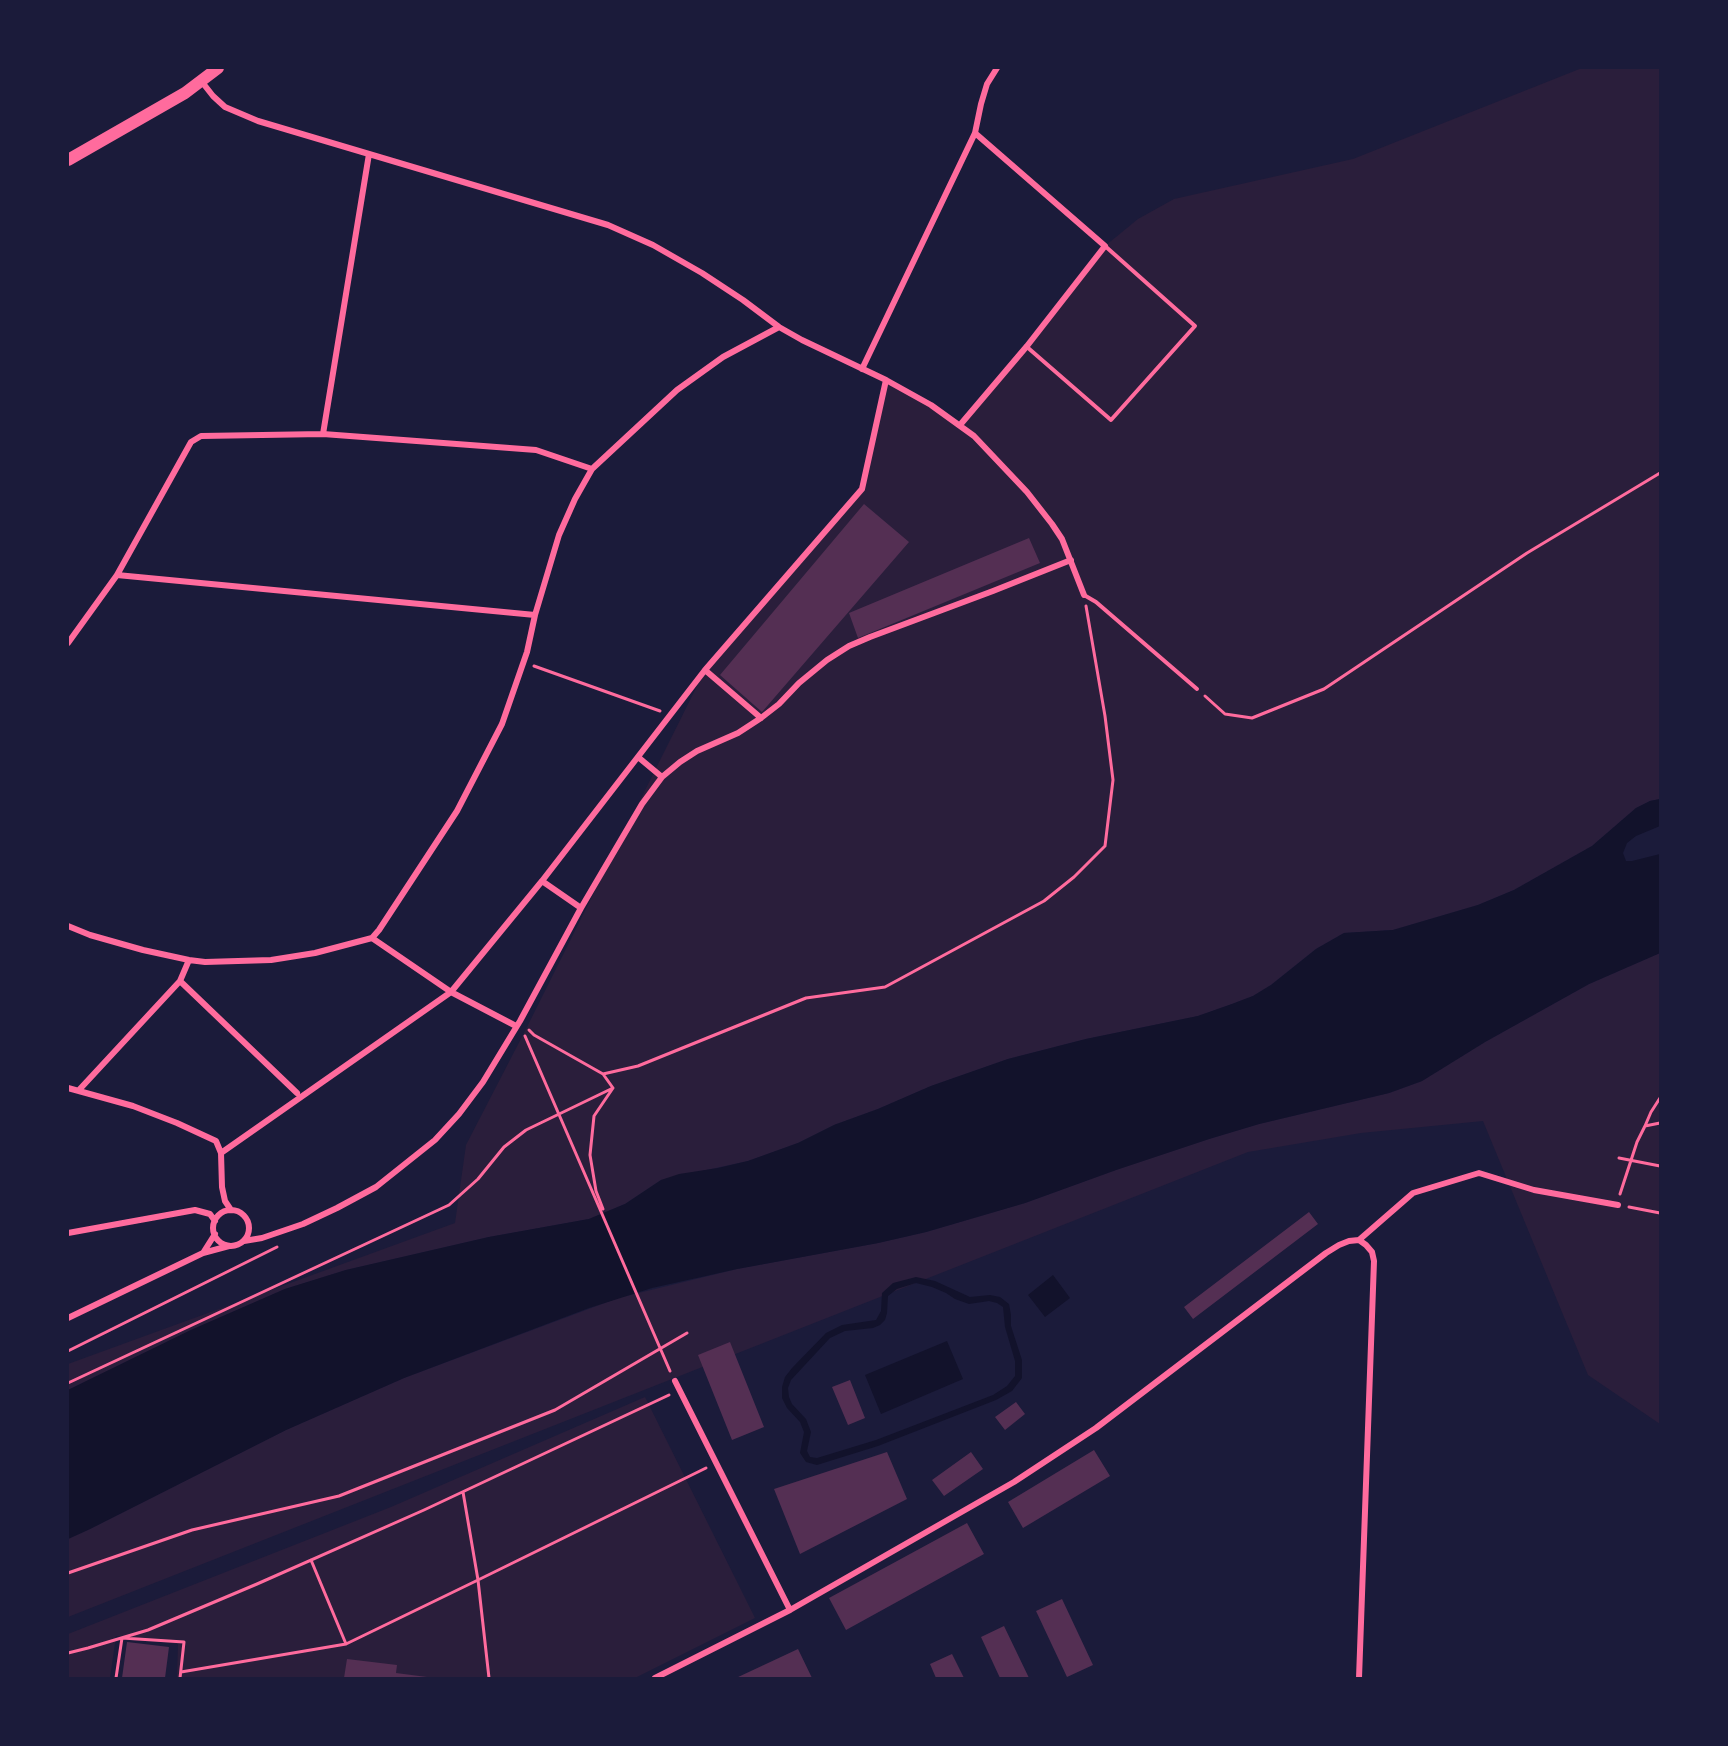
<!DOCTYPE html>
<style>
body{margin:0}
#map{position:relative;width:1728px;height:1746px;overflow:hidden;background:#1b1b3a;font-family:Jost,sans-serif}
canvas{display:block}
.frame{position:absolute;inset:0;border:69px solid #1b1b3a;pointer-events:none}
</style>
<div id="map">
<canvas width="1728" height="1746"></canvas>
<div class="frame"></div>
</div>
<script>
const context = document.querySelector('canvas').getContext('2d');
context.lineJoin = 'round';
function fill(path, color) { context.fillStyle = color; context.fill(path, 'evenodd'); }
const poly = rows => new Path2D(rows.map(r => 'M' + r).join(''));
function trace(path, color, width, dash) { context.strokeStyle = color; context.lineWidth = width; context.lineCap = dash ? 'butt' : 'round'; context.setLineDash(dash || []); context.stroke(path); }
fill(poly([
 [1582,68,1660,68,1660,799,1650,801,1636,808,1592,846,1514,890,1478,905,1393,930,1344,933,1316,949,1271,985,1253,996,1232,1004,1198,1016,1086,1039,1008,1059,931,1086,878,1109,834,1125,798,1143,748,1161,661,1180,625,1204,589,1219,489,1237,346,1270,285,1289,191,1330,68,1390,68,1364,455,1223,466,1145,527,1027,705,670,862,489,886,380,960,425,1105,246,1138,219,1174,199,1353,159],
 [1660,953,1660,1424,1588,1375,1483,1121,1361,1133,1248,1152,68,1617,68,1539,90,1529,286,1430,404,1378,618,1298,737,1269,878,1243,926,1232,1025,1203,1116,1170,1209,1139,1259,1124,1389,1093,1422,1081,1485,1042,1589,984],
 [645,1397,755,1618,635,1678,177,1678,178,1644,116,1636,110,1678,68,1678,68,1634,391,1507]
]), '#2a1e3b');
fill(poly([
 [1660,799,1660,826,1636,836,1627,843,1623,853,1626,861,1632,861,1660,854,1660,953,1589,984,1485,1042,1422,1081,1389,1093,1259,1124,1209,1139,1116,1170,1025,1203,926,1232,878,1243,737,1269,652,1288,589,1308,404,1378,286,1430,90,1529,68,1539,68,1390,191,1330,285,1289,346,1270,489,1237,589,1219,625,1204,661,1180,679,1174,718,1168,748,1161,798,1143,834,1125,878,1109,931,1086,1008,1059,1086,1039,1198,1016,1232,1004,1253,996,1271,985,1316,949,1344,933,1393,930,1478,905,1514,890,1592,846,1636,808,1650,801],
 [1053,1275,1070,1298,1045,1317,1028,1295],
 [916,1277,935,1281,970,1297,990,1295,1000,1297,1009,1304,1011,1315,1011,1326,1022,1360,1022,1378,1012,1391,996,1400,878,1446,817,1465,806,1462,800,1453,804,1432,800,1422,787,1408,782,1398,782,1387,785,1377,792,1368,826,1333,842,1325,876,1320,881,1311,882,1293,893,1283],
 [916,1283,932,1287,946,1293,955,1299,969,1304,989,1301,997,1303,1003,1307,1005,1327,1015,1361,1015,1376,1007,1386,993,1395,876,1440,817,1458,810,1457,807,1451,811,1432,806,1419,792,1404,789,1397,788,1388,791,1380,830,1338,845,1331,873,1328,880,1325,885,1320,887,1313,888,1296,897,1289],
 [947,1341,963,1379,881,1414,865,1375]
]), '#12122b');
fill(poly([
 [864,504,909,542,762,712,720,675],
 [1029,538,1040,563,858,638,849,613],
 [1309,1212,1318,1224,1193,1319,1184,1307],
 [730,1342,764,1427,732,1440,698,1355],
 [850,1380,865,1418,848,1425,832,1387],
 [1016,1402,1025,1414,1005,1430,995,1417],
 [1094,1450,1110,1476,1023,1528,1008,1502],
 [887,1452,907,1499,800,1554,774,1489],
 [971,1452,983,1469,944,1496,932,1480],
 [967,1523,984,1554,846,1630,829,1598],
 [1062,1599,1093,1665,1067,1677,1036,1611],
 [1004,1626,1029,1678,1000,1678,981,1637],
 [127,1642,169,1647,165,1678,122,1678],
 [798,1649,812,1678,736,1678],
 [952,1654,964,1678,936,1678,930,1664],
 [347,1659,397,1665,396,1673,427,1677,427,1678,344,1678]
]), '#542f53');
trace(poly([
 [534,666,660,711],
 [1205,696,1225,714,1252,718,1324,689,1527,553,1660,473],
 [529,1030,534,1035,603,1074,613,1088,594,1116,590,1155,596,1191,603,1209],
 [525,1036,670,1371],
 [603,1074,638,1066,806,998,885,987,1044,901,1074,877,1105,846,1113,780,1105,716,1086,606],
 [1660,1098,1651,1112,1645,1126,1660,1123],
 [1619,1158,1660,1166],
 [1620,1194,1637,1142,1645,1126],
 [1629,1207,1660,1213],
 [68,1351,277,1247],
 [68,1383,449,1205,478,1179,504,1147,526,1130,613,1088],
 [463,1492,478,1580,489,1678],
 [311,1560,346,1644],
 [68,1573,192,1530,339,1496,555,1410,687,1333],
 [68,1653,88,1648,148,1630,257,1584,424,1510,669,1395],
 [181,1672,346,1644,478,1580,706,1468],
 [116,1678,122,1638,184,1642,180,1678]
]), '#ff6b9d', 3);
trace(poly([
 [1027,347,1111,420,1195,326,1105,246],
 [1084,595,1096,602,1197,689]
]), '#ff6b9d', 4);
trace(poly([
 [202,82,213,96,225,107,258,121,608,225,653,245,702,273,743,300,779,327,802,340,886,380,931,405,974,436,1027,492,1052,524,1062,539,1084,595],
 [862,369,975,133,981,104,987,84,997,68],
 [960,425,1027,346,1105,246,975,133],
 [323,434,369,154],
 [117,575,535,615],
 [68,643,117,575,191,442,201,436,323,434,470,445,536,450,592,469],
 [705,670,761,718],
 [638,757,662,777],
 [542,881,581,908],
 [68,926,90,935,143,950,189,960,205,962,271,960,315,953,372,938,379,930,457,811,502,724,527,652,535,615,559,535,575,499,592,469,677,390,723,357,779,327],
 [372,938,451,992,516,1026],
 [180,981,297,1093],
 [68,1088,133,1106,177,1123,216,1141,221,1153,222,1187,225,1201,231,1210],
 [79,1090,180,981,189,960],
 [221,1153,451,992,542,881,705,670,862,489,886,380],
 '213 1228a18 18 0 1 1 36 0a18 18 0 1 1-36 0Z',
 [68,1233,195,1210,210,1214,215,1221],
 [1359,1240,1366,1245,1372,1252,1374,1261,1359,1678],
 [1359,1240,1413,1193,1479,1173,1534,1190,1618,1205],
 [244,1241,262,1238,303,1224,337,1208,376,1187,435,1140,459,1114,483,1082,520,1021,581,908,642,804,662,777,680,762,697,751,738,733,761,718,779,704,799,683,827,660,849,646,870,637,993,591,1071,560],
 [203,1253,215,1234],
 [68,1318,203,1253,229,1246],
 [675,1381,790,1610],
 [655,1678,790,1610,1014,1482,1096,1428,1326,1253,1339,1245,1349,1241,1359,1240]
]), '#ff6b9d', 6);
trace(poly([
 [68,160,185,93,218,68]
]), '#ff6b9d', 12);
</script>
